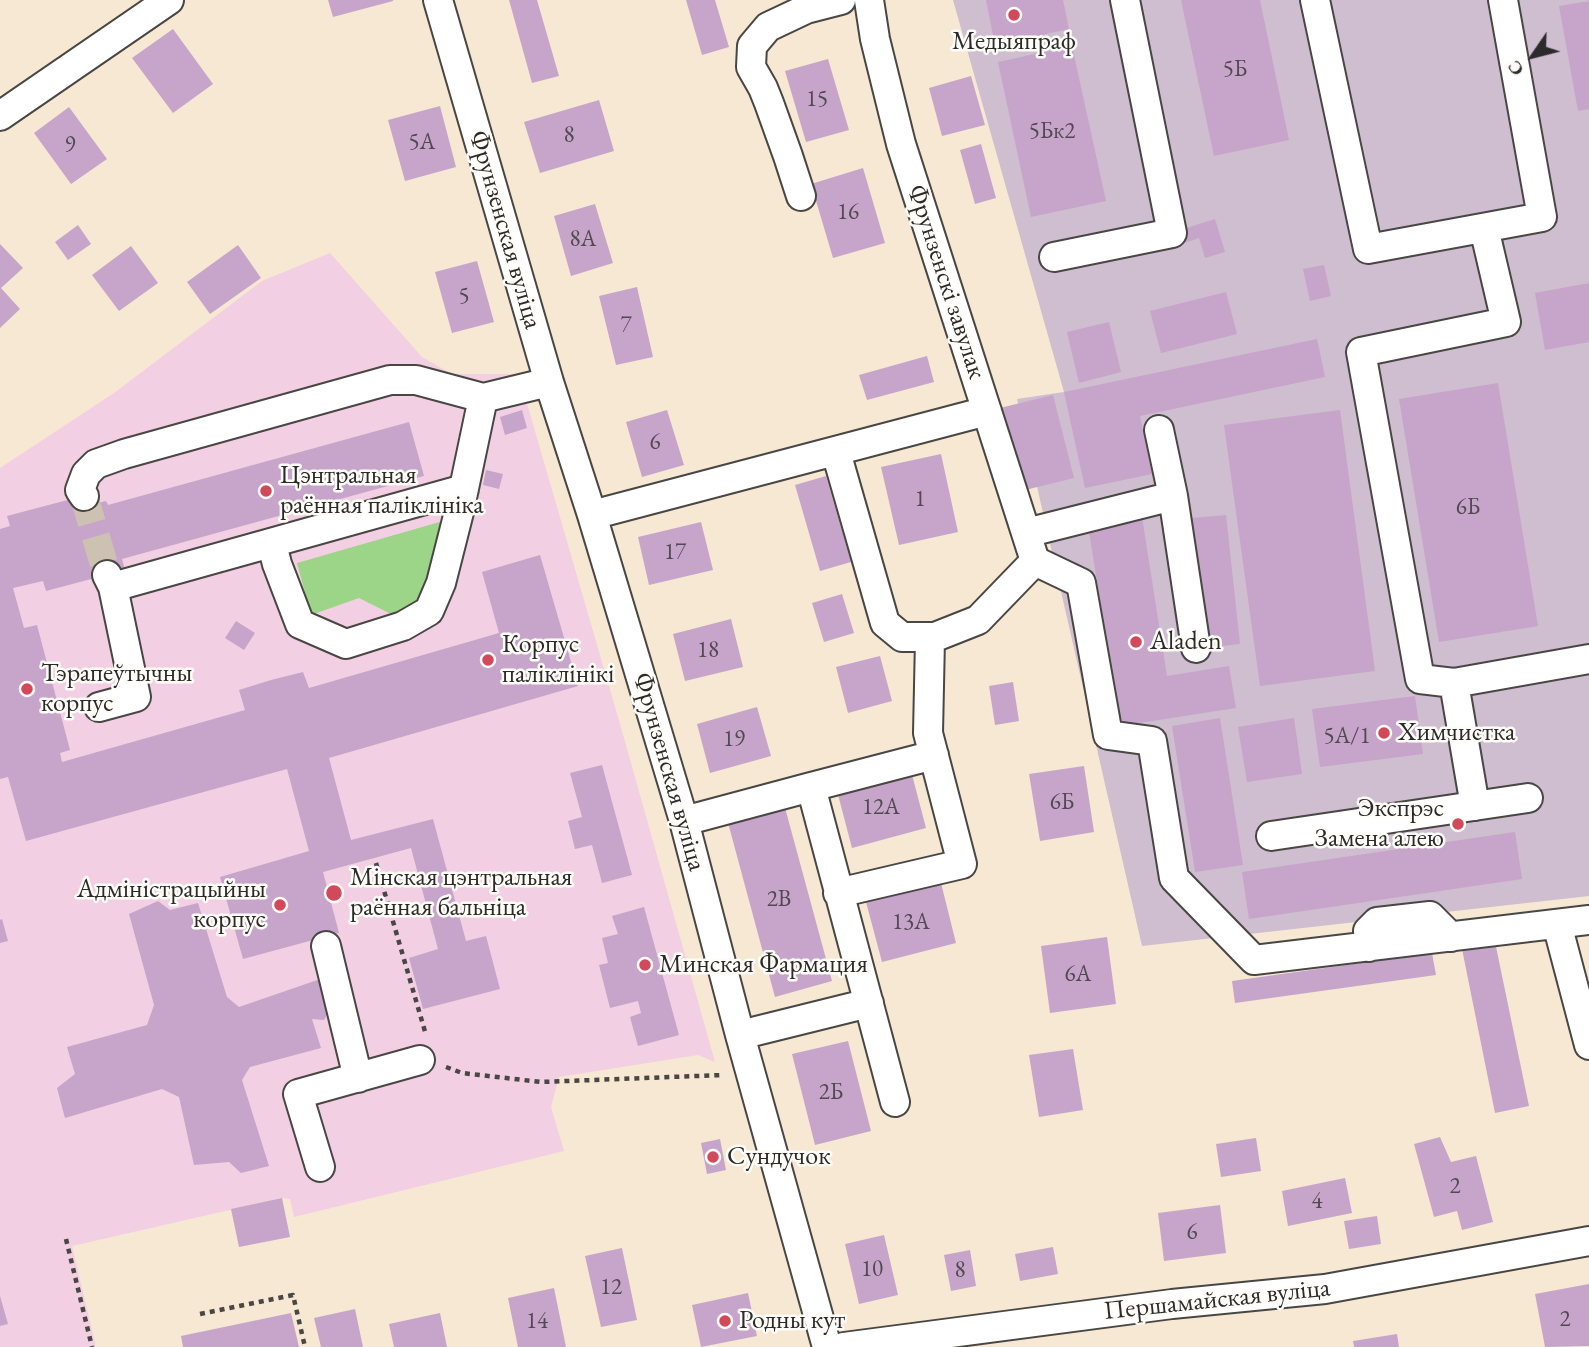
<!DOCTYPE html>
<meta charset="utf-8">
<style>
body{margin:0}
#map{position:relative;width:1589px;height:1347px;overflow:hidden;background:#f6e8d3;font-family:"EB Garamond",serif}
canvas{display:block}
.north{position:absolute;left:1498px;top:21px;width:70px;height:70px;-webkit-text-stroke:5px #fdfcf7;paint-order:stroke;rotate:235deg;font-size:19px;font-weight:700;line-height:28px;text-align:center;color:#2b2b2b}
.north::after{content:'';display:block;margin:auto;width:24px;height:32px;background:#2b2b2b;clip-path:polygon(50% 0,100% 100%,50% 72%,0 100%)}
</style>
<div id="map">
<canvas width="1589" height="1347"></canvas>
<div class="north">С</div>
</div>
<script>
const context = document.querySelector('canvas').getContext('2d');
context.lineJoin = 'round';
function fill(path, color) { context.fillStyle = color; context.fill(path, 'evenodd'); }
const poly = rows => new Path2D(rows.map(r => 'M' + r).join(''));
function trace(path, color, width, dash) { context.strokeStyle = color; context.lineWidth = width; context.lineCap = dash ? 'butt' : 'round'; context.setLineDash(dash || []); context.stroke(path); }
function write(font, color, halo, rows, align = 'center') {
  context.font = font + ' "EB Garamond",serif'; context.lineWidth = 5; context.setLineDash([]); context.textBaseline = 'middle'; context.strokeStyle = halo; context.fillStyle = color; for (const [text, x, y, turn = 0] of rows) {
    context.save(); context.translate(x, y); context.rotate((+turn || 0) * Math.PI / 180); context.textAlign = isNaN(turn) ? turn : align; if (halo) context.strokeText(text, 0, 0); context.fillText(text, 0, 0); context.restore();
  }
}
fill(poly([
 [330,253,422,357,452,374,523,374,520,388,528,407,622,731,715,1062,698,1055,559,1077,551,1107,564,1151,294,1217,290,1199,282,1198,72,1246,96,1347,0,1347,0,468,114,393,262,281]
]), '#f2cfe2');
fill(poly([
 [953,0,1589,0,1589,896,1142,946,1017,399,1064,392]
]), '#cfbdd0');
fill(poly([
 [450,519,419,605,395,616,359,598,311,615,297,563]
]), '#9dd588');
fill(poly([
 [328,0,393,0,393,1,333,17],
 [509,0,537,0,559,76,532,83],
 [686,0,715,0,729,47,702,55],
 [986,0,1063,0,1069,29,995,45],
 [1181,0,1260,0,1289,140,1214,156],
 [1589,1,1589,109,1578,111,1559,6],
 [173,29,213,84,173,113,132,58],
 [1072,46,1106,201,1031,217,998,62],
 [828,59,849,130,806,142,785,71],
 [971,76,985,125,942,136,929,88],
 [599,100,614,151,540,173,524,122],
 [440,106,456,167,405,181,388,120],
 [69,107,107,159,71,184,34,133],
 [981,144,996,198,975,204,960,150],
 [863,168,885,243,833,258,811,184],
 [595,204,613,263,571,276,554,216],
 [1215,219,1225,252,1205,258,1199,238,1181,244,1177,231],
 [78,225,91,244,68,260,55,242],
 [0,244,23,268,1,288,20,309,0,328],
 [238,245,261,278,210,314,187,282],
 [131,246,158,283,119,311,92,275],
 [477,261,494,322,452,333,435,272],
 [1324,265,1331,296,1310,301,1303,269],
 [1589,283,1589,342,1545,350,1535,293],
 [637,287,653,357,616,365,599,296],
 [1226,292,1237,334,1161,353,1150,311],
 [1109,322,1121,372,1079,383,1067,332],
 [1317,339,1325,377,1140,416,1152,474,1085,488,1064,392],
 [927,356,934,382,867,400,859,375],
 [1498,383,1538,626,1439,642,1399,399],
 [1053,395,1074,478,1021,491,1000,408],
 [522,410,527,428,505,435,500,417],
 [667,410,684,465,642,477,626,422],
 [1340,410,1375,671,1260,686,1224,425],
 [409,422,424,476,122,559,125,570,46,591,43,581,13,588,24,628,37,625,70,750,60,753,62,762,245,710,239,690,271,680,303,672,309,688,499,633,482,572,540,555,578,686,329,758,351,840,433,819,466,941,486,936,500,989,423,1009,409,958,438,949,411,848,323,872,339,933,243,959,220,877,309,851,287,769,26,841,8,777,0,779,0,529,10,526,7,516,94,493,97,503,106,501,108,505],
 [941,454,958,532,899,545,881,467],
 [486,470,503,474,499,489,483,485],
 [826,476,851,562,820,571,795,485],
 [1226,515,1240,644,1205,648,1192,518],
 [1142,517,1167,676,1229,666,1236,708,1120,726,1088,525],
 [701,522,713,570,649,585,638,537],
 [842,594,854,633,824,642,812,603],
 [731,619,743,667,685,681,673,634],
 [236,621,255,633,244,650,225,638],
 [880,656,892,701,848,713,836,667],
 [1013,682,1019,721,995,725,989,686],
 [1415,696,1423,754,1320,767,1312,709],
 [757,707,771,756,710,773,697,724],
 [1220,718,1243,865,1195,872,1172,726],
 [1294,718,1302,774,1247,782,1238,727],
 [602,765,632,875,602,883,592,845,575,849,568,821,582,817,570,773],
 [1084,766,1094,832,1040,841,1029,774],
 [910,767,926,828,852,848,836,787],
 [784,804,832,981,775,997,727,819],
 [1515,832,1522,879,1249,919,1242,872],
 [941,883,956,943,882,962,866,902],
 [158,901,170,910,198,903,227,997,239,1007,326,977,333,1004,324,1020,312,1019,321,1048,250,1067,242,1080,269,1166,241,1173,229,1162,194,1165,179,1097,162,1089,65,1118,57,1088,75,1074,67,1047,147,1025,154,1005,129,914],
 [644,907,679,1035,638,1046,630,1017,641,1013,638,1001,610,1008,599,965,608,963,602,938,618,934,612,916],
 [2,919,8,941,0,943,0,920],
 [1107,937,1116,1004,1050,1013,1041,946],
 [1494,937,1529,1106,1495,1113,1461,944],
 [1432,953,1436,975,1235,1003,1232,981],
 [848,1041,871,1131,815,1145,792,1054],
 [1073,1049,1083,1110,1039,1117,1029,1055],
 [1440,1137,1451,1162,1476,1156,1493,1222,1462,1230,1457,1211,1434,1217,1414,1144],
 [1256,1138,1261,1171,1221,1177,1216,1144],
 [720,1139,726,1170,707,1174,701,1143],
 [1345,1178,1352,1213,1288,1226,1282,1191],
 [282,1198,290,1237,239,1247,231,1209],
 [1220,1205,1226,1253,1164,1261,1158,1213],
 [1377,1216,1381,1244,1349,1249,1344,1221],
 [884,1235,898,1295,859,1304,845,1244],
 [1053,1247,1058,1274,1020,1281,1015,1254],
 [622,1248,637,1320,601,1327,585,1256],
 [970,1250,976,1286,951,1291,944,1255],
 [1589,1284,1589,1346,1545,1347,1535,1294],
 [554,1288,566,1347,518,1347,508,1298],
 [748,1293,757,1336,701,1347,692,1305],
 [0,1296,8,1324,0,1326],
 [355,1309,363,1347,321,1347,314,1318],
 [291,1313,299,1347,183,1347,181,1336],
 [440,1313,447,1347,394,1347,389,1324],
 [1397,1334,1399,1347,1354,1347,1353,1341]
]), '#c7a5ca');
trace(poly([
 [84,496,107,575]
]), '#cdc2b1', 28, [28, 14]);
const minor = poly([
 [438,0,549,382,592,515,684,821,740,1035,827,1347],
 [869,0,875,39,901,144,1035,561],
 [1315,0,1368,249,1542,217,1503,0],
 [0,116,169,0],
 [801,196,788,156,769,103,763,88,751,67,752,46,768,27,806,9,841,0],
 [1484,228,1506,322,1361,352,1420,679,1454,683,1589,659],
 [1054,257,1172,233,1125,0],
 [836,452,885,623,902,637,935,637],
 [84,496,80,490,86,474,96,464,124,454,390,380,416,380,483,398],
 [1173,496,1196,648],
 [592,515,987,411],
 [1026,533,1173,496,1159,430],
 [272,544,277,564,300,624,346,644,403,626,429,611,441,583,459,512,483,398,549,382],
 [1035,561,1081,583,1108,735,1152,741,1174,878,1254,960,1589,920],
 [113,587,464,489],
 [1454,683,1475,806],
 [99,707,136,697,113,587,107,575],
 [684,821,811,787],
 [1271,836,1528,798],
 [838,893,962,864,928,733,930,639,978,620,1035,561],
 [1557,924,1589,1045],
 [326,946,358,1078],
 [1369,947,1368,931,1377,922,1430,916,1451,937],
 [740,1035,869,1003],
 [895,1102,811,787,934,755],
 [320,1167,298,1094,420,1060],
 [844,1347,1172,1304,1325,1289,1589,1241]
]);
trace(minor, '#494744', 32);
trace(poly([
 [376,863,426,1035],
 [446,1067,462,1073,541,1082,723,1075],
 [66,1239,92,1347],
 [200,1314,293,1295,305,1347]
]), '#494744', 4.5, [5, 5]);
trace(minor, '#fff', 28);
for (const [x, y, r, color] of [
 [1014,15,7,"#d1495b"],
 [266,491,7,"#d1495b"],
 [1136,642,7,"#d1495b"],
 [488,660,7,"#d1495b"],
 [27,689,7,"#d1495b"],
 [1384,733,7,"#d1495b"],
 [1458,824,7,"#d1495b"],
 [334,893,9,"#d1495b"],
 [280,905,7,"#d1495b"],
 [645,965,7,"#d1495b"],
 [713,1157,7,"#d1495b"],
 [725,1321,7,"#d1495b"]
]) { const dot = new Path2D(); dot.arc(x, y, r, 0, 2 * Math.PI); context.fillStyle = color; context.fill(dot); trace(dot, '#fdfcf7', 2.5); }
write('23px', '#524a53', null, [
 ["5Б",1235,70],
 ["15",817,100],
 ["5Бк2",1052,132],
 ["8",569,136],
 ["5А",422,143],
 ["9",70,146],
 ["16",848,213],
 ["8А",583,240],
 ["5",464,297],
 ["7",626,326],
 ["6",655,443],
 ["1",920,500],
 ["6Б",1468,508],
 ["17",675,553],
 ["18",708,651],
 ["5А/1",1347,737],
 ["19",734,740],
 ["6Б",1062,803],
 ["12А",881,808],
 ["2В",779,900],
 ["13А",911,923],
 ["6А",1078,975],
 ["2Б",831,1093],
 ["2",1455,1187],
 ["4",1317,1202],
 ["6",1192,1233],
 ["10",872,1270],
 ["8",960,1271],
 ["12",611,1288],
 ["2",1565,1320],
 ["14",537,1322]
]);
write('26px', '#2b2b2b', '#fdfcf7', [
 ["Медыяпраф",1014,42,"center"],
 ["Цэнтральная",280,476],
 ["раённая паліклініка",280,506],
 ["Aladen",1150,642],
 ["Корпус",502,645],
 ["паліклінікі",502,675],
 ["Тэрапеўтычны",41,674],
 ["корпус",41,704],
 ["Химчистка",1398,733],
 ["Экспрэс",1444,809,"right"],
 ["Замена алею",1444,839,"right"],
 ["Мінская цэнтральная",350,878],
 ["раённая бальніца",350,908],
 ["Адміністрацыйны",266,890,"right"],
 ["корпус",266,920,"right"],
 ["Минская Фармация",659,965],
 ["Сундучок",727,1157],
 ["Родны кут",739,1321]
], 'left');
write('26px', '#2b2b2b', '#fdfcf7', [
 ["Фрунзенская вуліца",505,230,74],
 ["Фрунзенскі завулак",946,282,72],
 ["Фрунзенская вуліца",669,772,74],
 ["Першамайская вуліца",1217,1300,-6]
]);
</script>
